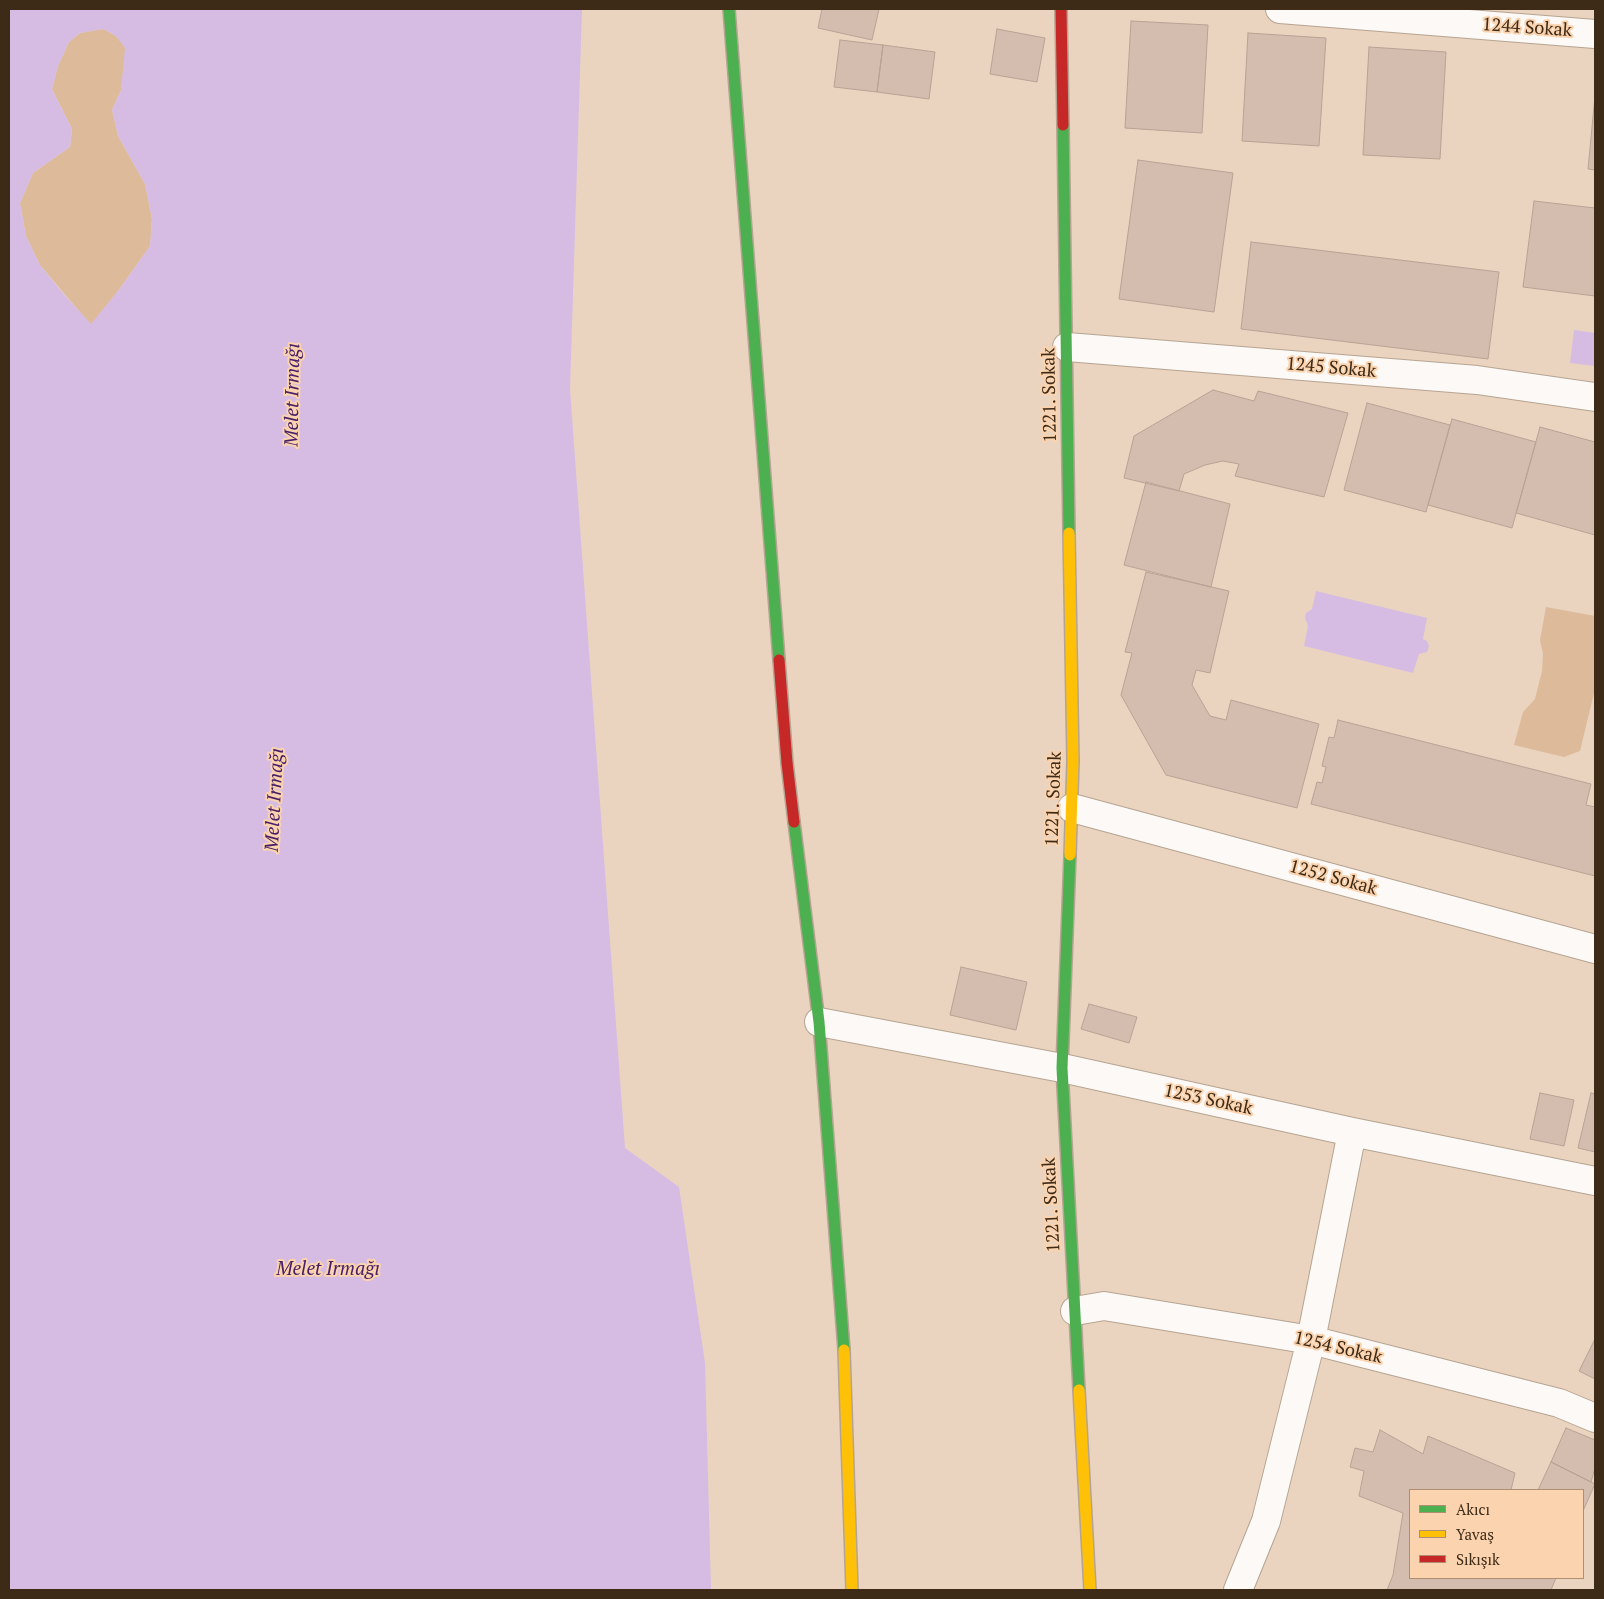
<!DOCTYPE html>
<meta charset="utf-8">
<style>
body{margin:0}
#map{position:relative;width:1604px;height:1599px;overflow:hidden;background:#ead4c0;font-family:"PT Serif",serif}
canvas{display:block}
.frame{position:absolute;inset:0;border:10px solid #3d2a17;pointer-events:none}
.legend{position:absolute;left:1409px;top:1489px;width:175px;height:90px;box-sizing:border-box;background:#fbd3ae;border:1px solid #af8f72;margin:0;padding:6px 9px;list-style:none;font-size:15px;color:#3d2a17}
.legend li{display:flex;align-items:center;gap:10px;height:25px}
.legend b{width:25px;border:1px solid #af8f72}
</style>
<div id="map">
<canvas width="1604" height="1599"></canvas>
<div class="frame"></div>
<ul class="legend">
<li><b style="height:6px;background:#4caf50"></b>Akıcı</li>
<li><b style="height:6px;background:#ffc107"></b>Yavaş</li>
<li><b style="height:6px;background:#c62828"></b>Sıkışık</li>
</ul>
</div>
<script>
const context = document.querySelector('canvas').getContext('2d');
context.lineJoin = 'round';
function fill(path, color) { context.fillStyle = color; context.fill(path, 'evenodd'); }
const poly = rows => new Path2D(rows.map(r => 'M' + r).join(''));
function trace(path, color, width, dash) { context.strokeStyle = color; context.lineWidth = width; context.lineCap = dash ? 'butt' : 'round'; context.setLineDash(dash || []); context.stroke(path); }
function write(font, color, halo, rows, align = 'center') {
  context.font = font + ' "PT Serif",serif'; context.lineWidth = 4; context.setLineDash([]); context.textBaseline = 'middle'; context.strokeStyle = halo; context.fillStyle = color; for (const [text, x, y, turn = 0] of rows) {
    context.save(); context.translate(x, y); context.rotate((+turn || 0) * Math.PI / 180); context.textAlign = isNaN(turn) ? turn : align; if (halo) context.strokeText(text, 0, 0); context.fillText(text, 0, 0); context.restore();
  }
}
fill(poly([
 [103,29,116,36,126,48,121,90,112,110,118,136,145,184,152,219,150,246,118,291,91,325,40,265,26,236,20,203,33,173,70,147,72,129,52,89,58,66,69,42,80,33],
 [1546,607,1595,616,1595,689,1580,751,1564,757,1514,745,1523,712,1535,699,1542,671,1543,654,1540,640]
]), '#ddbb9a');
fill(poly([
 [9,9,582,9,570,389,625,1148,679,1187,705,1363,711,1590,9,1590],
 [103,29,116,36,125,48,121,90,112,110,118,136,145,184,152,219,150,246,118,291,91,324,62,292,40,265,26,236,20,203,33,173,70,147,72,129,52,89,58,66,69,42,80,33],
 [1574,330,1595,333,1595,366,1570,363],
 [1316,591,1427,618,1423,639,1427,641,1429,646,1427,652,1419,654,1413,673,1304,646,1308,626,1305,618,1306,613,1312,609]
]), '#d6bce2');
const building = poly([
 [822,9,879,9,872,40,818,28,822,9],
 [1131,21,1208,25,1202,133,1125,128,1131,21],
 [997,29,1045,38,1037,82,990,74,997,29],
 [1248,33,1326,38,1319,146,1242,141,1248,33],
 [840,40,883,45,877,92,834,87,840,40],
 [883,45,935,52,929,99,877,92,883,45],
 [1369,47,1446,52,1440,159,1363,155,1369,47],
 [1595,96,1595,170,1588,169,1595,96],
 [1138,160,1233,173,1214,312,1119,299,1138,160],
 [1534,201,1595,208,1595,296,1523,287,1534,201],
 [1251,242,1499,272,1488,359,1241,329,1251,242],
 [1213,390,1254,401,1258,391,1348,413,1324,497,1235,476,1239,464,1223,461,1205,465,1184,474,1179,491,1124,478,1134,436,1213,390],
 [1367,403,1450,425,1426,512,1344,490,1367,403],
 [1452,419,1536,442,1512,528,1428,505,1452,419],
 [1540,427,1595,442,1595,535,1516,513,1540,427],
 [1146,482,1230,504,1211,587,1124,565,1146,482],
 [1146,572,1229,591,1210,673,1196,670,1192,685,1210,716,1226,720,1231,700,1319,724,1297,808,1166,775,1121,695,1132,653,1125,652,1146,572],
 [1338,720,1591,784,1586,805,1595,807,1595,876,1311,804,1317,782,1322,783,1326,767,1322,766,1329,737,1334,738,1338,720],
 [961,967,1027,982,1016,1030,950,1015,961,967],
 [1089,1004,1137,1017,1129,1043,1081,1029,1089,1004],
 [1540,1093,1574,1100,1564,1146,1530,1139,1540,1093],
 [1591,1093,1595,1094,1595,1152,1578,1148,1591,1093],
 [1594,1341,1595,1342,1595,1379,1579,1371,1594,1341],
 [1566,1428,1595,1440,1595,1468,1591,1482,1551,1462,1566,1428],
 [1380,1430,1423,1454,1428,1436,1515,1473,1511,1490,1410,1490,1410,1578,1556,1578,1551,1590,1387,1590,1393,1575,1403,1513,1359,1496,1364,1471,1350,1467,1355,1448,1373,1452,1380,1430],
 [1551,1462,1595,1484,1583,1511,1583,1490,1538,1490,1551,1462]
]);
fill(building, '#d4bdae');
trace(building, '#b7a294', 1);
const street = poly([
 [1280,9,1595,34],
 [1067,347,1477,380,1595,397],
 [1072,808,1595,949],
 [819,1022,1062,1068,1352,1132,1595,1181],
 [1075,1311,1104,1306,1311,1340,1559,1403,1595,1418],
 [1238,1590,1266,1521,1311,1340,1352,1132]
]);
const fast = poly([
 [729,9,779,660],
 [1063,125,1069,533],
 [794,822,819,1022,844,1350],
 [1070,855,1062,1068,1079,1390]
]);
const slow = poly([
 [1069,533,1073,761,1070,855],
 [844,1350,852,1590],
 [1079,1390,1090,1590]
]);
const jam = poly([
 [1061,9,1063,125],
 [779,660,787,763,794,822]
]);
trace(street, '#b6a492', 30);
trace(fast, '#b6a492', 14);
trace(slow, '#b6a492', 14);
trace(jam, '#b6a492', 14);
trace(street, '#fcf9f6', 28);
trace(fast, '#4caf50', 11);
trace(slow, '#ffc107', 11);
trace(jam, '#c62828', 11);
write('18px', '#3d2a17', '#fbd3ae', [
 ["1244 Sokak",1527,28,4],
 ["1245 Sokak",1331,368,5],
 ["1221. Sokak",1050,395,-91],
 ["1221. Sokak",1054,799,-88],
 ["1252 Sokak",1333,878,15],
 ["1253 Sokak",1208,1100,12],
 ["1221. Sokak",1052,1205,-93],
 ["1254 Sokak",1338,1348,13]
]);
write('italic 19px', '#472069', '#fbd3ae', [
 ["Melet Irmağı",293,395,-89],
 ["Melet Irmağı",275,800,-87],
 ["Melet Irmağı",328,1270]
]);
</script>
